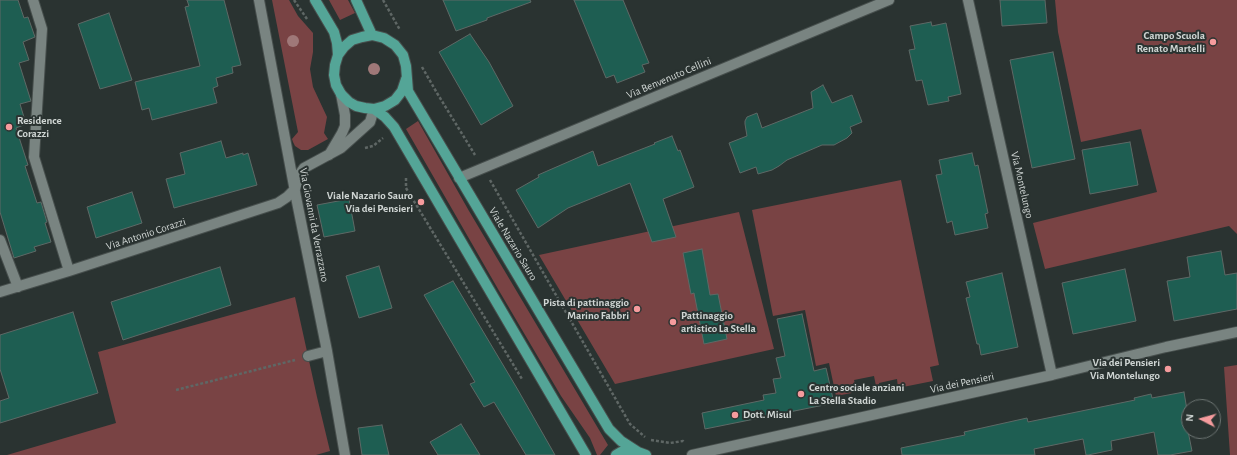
<!DOCTYPE html>
<style>
body{margin:0}
#map{position:relative;width:1237px;height:455px;overflow:hidden;background:#2a3331;font-family:"Alegreya Sans",sans-serif}
canvas{display:block}
.north{position:absolute;left:1181px;top:399px;width:40px;height:40px;box-sizing:border-box;background:#2a3331;border:1px solid #6c7472;border-radius:50%;rotate:276deg;font-size:11px;font-weight:700;line-height:16px;text-align:center;color:#cfd5d3}
.north::after{content:'';display:block;margin:auto;width:14px;height:18px;background:#f59b9d;clip-path:polygon(50% 0,100% 100%,50% 72%,0 100%)}
</style>
<div id="map">
<canvas width="1237" height="455"></canvas>
<div class="north">N</div>
</div>
<script>
const context = document.querySelector('canvas').getContext('2d');
context.lineJoin = 'round';
function fill(path, color) { context.fillStyle = color; context.fill(path, 'evenodd'); }
const poly = rows => new Path2D(rows.map(r => 'M' + r).join(''));
function trace(path, color, width, dash) { context.strokeStyle = color; context.lineWidth = width; context.lineCap = dash ? 'butt' : 'round'; context.setLineDash(dash || []); context.stroke(path); }
function write(font, color, halo, rows, align = 'center') {
  context.font = font + ' "Alegreya Sans",sans-serif'; context.lineWidth = 4; context.setLineDash([]); context.textBaseline = 'middle'; context.strokeStyle = halo; context.fillStyle = color; for (const [text, x, y, turn = 0] of rows) {
    context.save(); context.translate(x, y); context.rotate((+turn || 0) * Math.PI / 180); context.textAlign = isNaN(turn) ? turn : align; if (halo) context.strokeText(text, 0, 0); context.fillText(text, 0, 0); context.restore();
  }
}
fill(poly([
 [272,0,289,0,298,16,313,33,313,52,310,69,313,87,327,117,324,133,328,139,308,150,301,150,295,146,293,142,292,139,298,132],
 [329,0,348,0,355,13,340,20],
 [1055,0,1237,0,1237,234,1229,226,1045,269,1033,223,1157,192,1141,129,1081,142,1058,32],
 [418,121,469,211,608,445,600,455,597,455,590,438,561,396,498,289,406,129],
 [901,180,939,365,930,367,933,381,898,388,897,379,879,383,879,386,876,386,874,376,854,380,857,392,836,396,829,363,816,366,805,310,773,316,752,210],
 [739,212,774,349,615,384,539,255],
 [295,297,317,397,330,451,316,455,7,455,116,423,98,352],
 [1237,365,1237,455,1230,455,1224,367]
]), '#794344');
const building = poly([
 [0,0,18,0,24,18,28,17,35,37,23,42,29,60,19,63,31,101,20,104,26,124,16,128,28,165,25,166,37,203,41,202,47,222,45,223,51,242,34,247,36,251,14,258,0,212,0,0],
 [187,0,224,0,241,65,232,67,233,73,216,78,218,86,213,88,217,103,152,120,149,108,142,110,135,82,200,66,185,7,189,6,187,0],
 [443,0,530,0,531,2,487,18,487,20,456,31,443,0],
 [574,0,623,0,649,63,642,65,645,72,617,83,614,75,606,78,574,0],
 [1000,0,1045,0,1047,23,1002,26,1000,0],
 [109,13,132,80,100,89,78,24,109,13],
 [931,22,932,26,946,23,961,94,948,97,949,101,928,105,922,80,916,81,909,50,915,49,910,26,931,22],
 [470,34,489,62,513,106,481,125,439,52,470,34],
 [1053,52,1075,159,1032,168,1010,60,1053,52],
 [823,85,832,103,852,95,862,122,850,127,852,133,847,138,834,145,822,145,787,160,779,166,772,170,758,174,756,167,740,173,729,143,747,136,745,124,745,121,747,117,757,113,762,128,813,108,811,92,823,85],
 [672,136,678,151,680,150,694,187,663,199,676,237,652,242,630,183,568,208,538,228,516,190,539,177,538,175,593,151,598,166,655,144,654,143,672,136],
 [221,141,226,158,243,153,243,155,248,153,257,185,174,208,166,179,185,174,180,153,221,141],
 [1130,142,1138,185,1090,194,1082,150,1130,142],
 [972,153,975,166,978,165,988,213,985,214,988,228,955,235,952,221,947,223,936,175,942,174,939,160,972,153],
 [132,192,142,223,96,238,87,207,132,192],
 [349,199,355,231,324,237,317,205,349,199],
 [702,249,710,295,718,294,727,339,704,344,694,293,691,294,683,253,702,249],
 [1221,251,1225,275,1237,273,1237,309,1174,321,1167,281,1190,277,1187,257,1221,251],
 [379,266,392,308,359,318,346,276,379,266],
 [220,267,231,305,123,340,111,302,220,267],
 [1125,269,1136,321,1073,334,1062,283,1125,269],
 [1002,273,1018,347,981,355,979,344,977,344,966,298,970,297,966,282,1002,273],
 [453,281,518,390,555,455,526,455,494,402,484,407,470,384,475,382,424,295,453,281],
 [73,312,98,393,0,423,0,401,9,398,0,369,0,335,73,312],
 [802,314,814,371,826,368,834,403,705,429,702,413,764,400,763,395,776,393,773,379,781,378,776,358,785,356,777,319,802,314],
 [1184,392,1187,410,1184,411,1192,451,1170,455,1158,455,1154,432,1111,441,1112,450,1088,455,1086,455,1083,439,1034,449,1035,455,902,455,901,448,965,435,964,432,1027,418,1028,422,1135,400,1134,398,1151,394,1152,398,1184,392],
 [461,424,480,455,438,455,430,442,461,424],
 [382,425,389,455,362,455,358,428,382,425]
]);
fill(building, '#1e5e52');
trace(building, '#5e6966', 1);
const minor = poly([
 [33,0,42,29,34,157,69,271],
 [259,0,297,202,327,351,345,455],
 [968,0,1052,375],
 [329,155,342,133,345,126,345,115,341,94],
 [459,178,889,0],
 [0,240,18,287],
 [0,292,69,271,278,203,287,197,295,189,299,175,304,168,341,148,370,122,374,109],
 [308,356,327,351],
 [692,455,1052,375,1166,347,1237,332]
]);
const major = poly([
 [315,0,334,32,337,43,338,55],
 [356,0,372,35],
 [406,79,402,91,395,100,385,106,374,109,365,108,356,106,349,102,341,94,336,85,334,75,335,65,338,55,344,47,352,40,362,37,372,35,384,38,395,45,403,55,406,66,408,91,609,429,621,441,638,452],
 [374,109,385,117,394,127,586,455],
 [616,455,621,452,630,451,638,452,646,455]
]);
trace(minor, '#474f4d', 12);
trace(major, '#474f4d', 12);
trace(poly([
 [294,0,307,19],
 [383,0,400,30],
 [422,67,437,93,475,155],
 [365,148,373,146,383,138],
 [406,178,406,188,522,379],
 [490,180,630,424,645,437],
 [176,390,295,360],
 [651,440,670,443,683,441,684,443]
]), '#5f6765', 2.5, [3, 2]);
trace(minor, '#798481', 10);
trace(major, '#54a597', 10);
context.fillStyle = '#9f7878';
for (const [x, y] of [
 [293,41],
 [374,69]
]) { context.beginPath(); context.arc(x, y, 6, 0, 2 * Math.PI); context.fill(); }
for (const [x, y, r, color] of [
 [1213,42,4,"#f59b9d"],
 [9,127,4,"#f59b9d"],
 [421,202,4,"#f59b9d"],
 [637,309,4,"#f59b9d"],
 [673,322,4,"#f59b9d"],
 [1168,369,4,"#f59b9d"],
 [801,394,4,"#f59b9d"],
 [735,415,4,"#f59b9d"]
]) { const dot = new Path2D(); dot.arc(x, y, r, 0, 2 * Math.PI); context.fillStyle = color; context.fill(dot); trace(dot, '#2a3331', 1.5); }
write('bold 11px', '#cfd5d3', '#2a3331', [
 ["Campo Scuola",1205,36],
 ["Renato Martelli",1205,49],
 ["Residence",17,121,"left"],
 ["Corazzi",17,134,"left"],
 ["Viale Nazario Sauro",413,196],
 ["Via dei Pensieri",413,209],
 ["Pista di pattinaggio",629,303],
 ["Marino Fabbri",629,316],
 ["Pattinaggio",681,316,"left"],
 ["artistico La Stella",681,329,"left"],
 ["Via dei Pensieri",1160,363],
 ["Via Montelungo",1160,376],
 ["Centro sociale anziani",809,388,"left"],
 ["La Stella Stadio",809,401,"left"],
 ["Dott. Misul",743,415,"left"]
], 'right');
write('11px', '#cfd5d3', '#2a3331', [
 ["Via Benvenuto Cellini",669,78,-23],
 ["Via Montelungo",1022,185,77],
 ["Via Giovanni da Verrazzano",314,225,79],
 ["Via Antonio Corazzi",146,234,-18],
 ["Viale Nazario Sauro",513,244,59],
 ["Via dei Pensieri",962,383,-12]
]);
</script>
